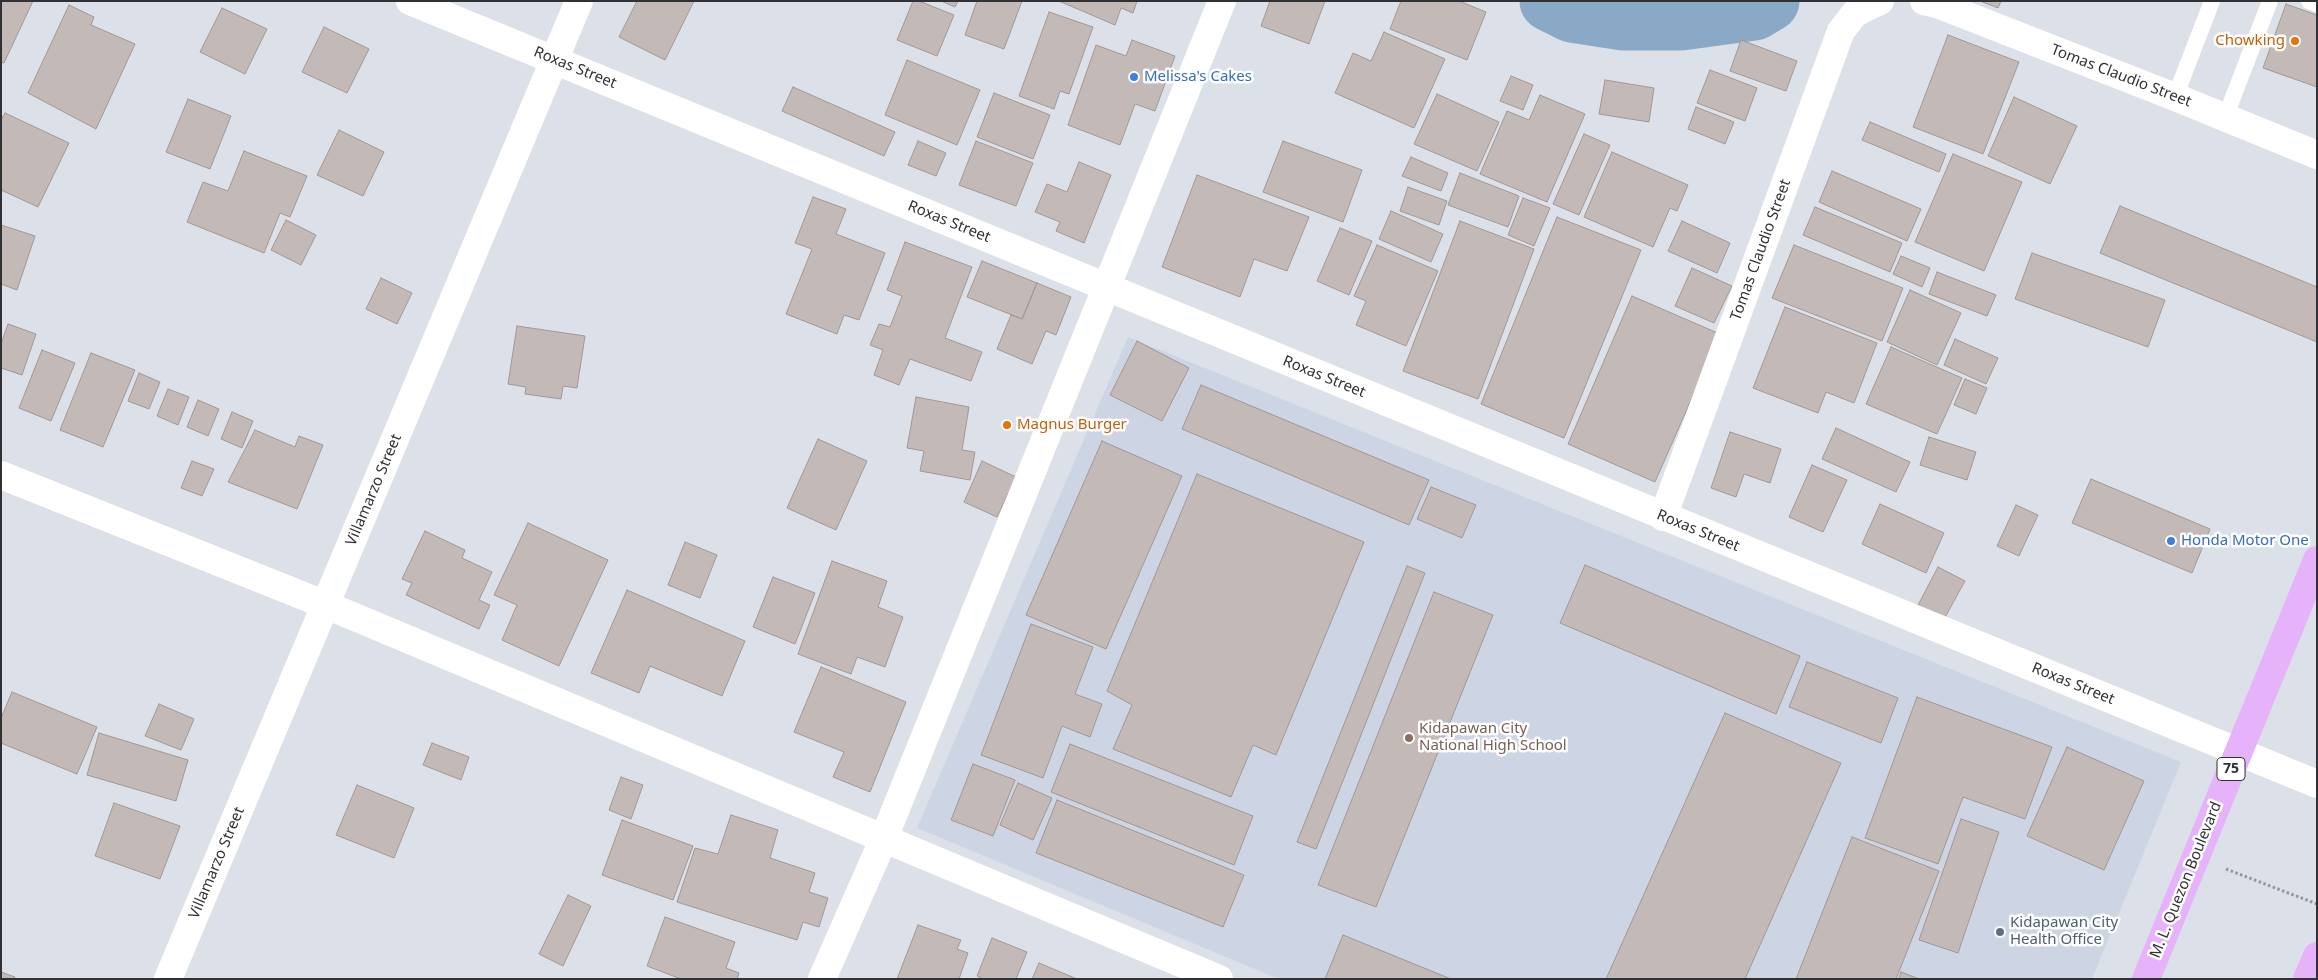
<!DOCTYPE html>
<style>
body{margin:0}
#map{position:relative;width:2318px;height:980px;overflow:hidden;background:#dce0e8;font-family:"Noto Sans",sans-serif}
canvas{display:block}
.frame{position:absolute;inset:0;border:2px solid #303135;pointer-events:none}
</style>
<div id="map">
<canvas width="2318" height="980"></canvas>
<div class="frame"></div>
</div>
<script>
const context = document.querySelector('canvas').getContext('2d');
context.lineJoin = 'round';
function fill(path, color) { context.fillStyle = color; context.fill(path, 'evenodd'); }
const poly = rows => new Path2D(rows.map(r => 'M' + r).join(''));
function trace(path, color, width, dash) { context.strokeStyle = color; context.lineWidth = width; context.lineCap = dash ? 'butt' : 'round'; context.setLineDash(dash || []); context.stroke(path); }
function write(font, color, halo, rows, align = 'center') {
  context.font = font + ' "Noto Sans",sans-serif'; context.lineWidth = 5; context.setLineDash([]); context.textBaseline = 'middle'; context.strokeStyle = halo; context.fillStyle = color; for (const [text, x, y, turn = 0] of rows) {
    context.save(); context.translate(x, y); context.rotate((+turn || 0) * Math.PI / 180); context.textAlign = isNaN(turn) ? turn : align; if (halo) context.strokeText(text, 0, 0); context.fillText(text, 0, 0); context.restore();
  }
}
fill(poly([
 [1128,337,2181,762,2092,979,1279,979,917,828]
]), '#cdd5e4');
trace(poly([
 [1550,1,1572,12,1624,20,1681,20,1754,10,1769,1]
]), '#8aa9c6', 61);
const building = poly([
 [1,1,33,1,4,63,1,62,1,1],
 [637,1,694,1,665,60,619,37,637,1],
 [913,1,919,1,954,15,937,56,897,40,913,1],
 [941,1,958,1,955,7,941,1],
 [977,1,1022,1,1004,49,965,35,977,1],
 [1059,1,1137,1,1133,13,1121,8,1115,25,1059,1],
 [1270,1,1325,1,1309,44,1261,26,1270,1],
 [1401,1,1459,1,1486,12,1467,60,1390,29,1401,1],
 [1980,1,2001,1,1998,8,1980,1],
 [2286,4,2317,15,2317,87,2263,68,2286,4],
 [69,5,94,17,91,25,135,44,96,129,28,93,69,5],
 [222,8,267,29,245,74,200,52,222,8],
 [1049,12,1093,27,1069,94,1060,91,1054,109,1019,96,1049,12],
 [324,27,369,49,347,93,302,72,324,27],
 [1384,32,1445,59,1414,128,1335,93,1353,53,1371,61,1384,32],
 [1948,35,2019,62,1983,154,1913,127,1948,35],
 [1132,40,1175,56,1155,111,1135,104,1120,145,1068,125,1096,45,1126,56,1132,40],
 [1741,40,1797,61,1786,91,1730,71,1741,40],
 [907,60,980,90,957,145,885,115,907,60],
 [1710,70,1757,88,1745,121,1697,103,1710,70],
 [1511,76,1533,85,1523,110,1500,101,1511,76],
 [1605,80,1654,88,1649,122,1599,114,1605,80],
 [793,87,895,132,884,156,782,111,793,87],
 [994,93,1050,115,1033,159,977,137,994,93],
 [1437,94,1499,122,1477,171,1414,144,1437,94],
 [1540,95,1585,114,1547,202,1480,174,1507,111,1529,120,1540,95],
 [2014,97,2077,126,2050,184,1988,156,2014,97],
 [188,99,231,116,210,169,166,152,188,99],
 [1696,107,1734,122,1725,144,1688,129,1696,107],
 [5,113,69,143,38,207,1,190,1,120,5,113],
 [1870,122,1946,154,1939,172,1862,140,1870,122],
 [339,130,384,152,363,196,317,175,339,130],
 [1584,134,1610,145,1579,215,1553,204,1584,134],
 [918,141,946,153,936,176,908,165,918,141],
 [976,141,1033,163,1016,206,959,185,976,141],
 [1283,141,1362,170,1343,222,1263,192,1283,141],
 [244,151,307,176,290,217,280,213,264,253,187,222,203,182,228,191,244,151],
 [1612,152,1688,185,1677,211,1670,208,1653,247,1584,217,1612,152],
 [1953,154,2022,182,1984,271,1915,242,1953,154],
 [1411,157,1448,173,1441,191,1402,176,1411,157],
 [1079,162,1111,175,1084,243,1056,231,1060,222,1035,212,1047,184,1067,192,1079,162],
 [1832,171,1921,209,1907,241,1819,202,1832,171],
 [1460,173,1519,196,1508,227,1448,205,1460,173],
 [1197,175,1309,217,1287,271,1254,259,1240,297,1162,267,1197,175],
 [1408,187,1447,201,1439,225,1400,211,1408,187],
 [813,197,846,209,836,234,885,253,859,320,844,315,837,334,786,314,812,249,795,243,813,197],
 [1523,198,1550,208,1534,246,1508,235,1523,198],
 [2120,206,2317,287,2317,342,2100,253,2120,206],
 [1815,207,1902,243,1890,272,1803,235,1815,207],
 [1391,211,1443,234,1431,262,1379,239,1391,211],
 [1557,217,1641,250,1564,438,1481,404,1557,217],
 [286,220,316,235,301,265,271,250,286,220],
 [1460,221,1534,249,1478,399,1403,371,1460,221],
 [1682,221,1730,243,1717,273,1668,251,1682,221],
 [1,225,35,236,17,290,1,284,1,225],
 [1340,228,1372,241,1349,295,1317,281,1340,228],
 [905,242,972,267,945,338,982,352,971,381,910,359,899,385,874,375,883,350,870,345,879,324,890,327,902,296,887,290,905,242],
 [1377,245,1438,271,1406,346,1356,325,1366,301,1354,296,1377,245],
 [1794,245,1903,288,1882,341,1772,298,1794,245],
 [2032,253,2165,300,2148,347,2015,299,2032,253],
 [1901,256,1930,268,1922,287,1893,274,1901,256],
 [982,261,1037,283,1022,319,967,297,982,261],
 [1692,268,1732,286,1714,323,1675,306,1692,268],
 [1937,272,1996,295,1987,316,1929,294,1937,272],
 [381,278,412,293,397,324,366,309,381,278],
 [1037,283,1071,297,1056,335,1046,331,1032,364,997,349,1011,315,1022,319,1037,283],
 [1910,290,1961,313,1937,365,1887,342,1910,290],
 [1632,296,1720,334,1655,482,1568,444,1632,296],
 [1785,307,1877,343,1854,403,1826,392,1818,413,1753,388,1785,307],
 [8,324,36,334,22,375,1,368,1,344,8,324],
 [517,326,585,336,577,388,563,386,561,399,525,394,526,387,508,384,517,326],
 [1955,339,1998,358,1986,384,1944,365,1955,339],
 [1137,341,1189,368,1162,421,1110,395,1137,341],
 [1891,347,1962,378,1937,434,1866,404,1891,347],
 [42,350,75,363,51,421,19,408,42,350],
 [91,353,135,370,103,447,60,430,91,353],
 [139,373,160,382,149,409,128,401,139,373],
 [1965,379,1987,388,1976,414,1954,405,1965,379],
 [1201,385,1429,480,1409,525,1182,429,1201,385],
 [168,389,189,397,178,425,157,416,168,389],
 [916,397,969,407,962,450,975,452,970,480,920,471,924,451,907,448,916,397],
 [198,400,219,409,208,436,187,427,198,400],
 [232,412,253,421,242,448,221,439,232,412],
 [1836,428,1910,462,1896,492,1822,459,1836,428],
 [255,430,295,447,299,436,323,445,297,509,228,482,255,430],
 [1730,432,1781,449,1770,483,1744,474,1736,497,1711,488,1730,432],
 [1929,437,1976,452,1967,480,1920,465,1929,437],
 [818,439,867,461,836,530,787,508,818,439],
 [1102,441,1182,476,1106,649,1026,615,1102,441],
 [192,461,214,469,202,496,181,488,192,461],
 [982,461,1016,477,997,517,964,502,982,461],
 [1812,465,1847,480,1823,532,1789,517,1812,465],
 [1197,474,1364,542,1276,755,1253,745,1231,797,1113,749,1132,705,1107,691,1197,474],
 [2091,479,2210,529,2192,573,2072,523,2091,479],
 [1431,487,1476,505,1462,538,1417,519,1431,487],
 [1880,504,1944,533,1926,573,1862,544,1880,504],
 [2016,505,2038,515,2019,556,1997,546,2016,505],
 [528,523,608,560,559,666,502,640,517,605,494,595,528,523],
 [425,531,465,550,462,558,492,572,479,600,490,605,479,629,406,595,412,583,402,579,425,531],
 [685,542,717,555,700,598,668,585,685,542],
 [832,561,887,581,878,607,903,617,885,667,857,657,851,674,798,654,832,561],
 [1585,565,1800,656,1776,714,1560,623,1585,565],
 [1407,566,1425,573,1316,849,1297,842,1407,566],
 [1938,567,1965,581,1943,621,1917,607,1938,567],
 [773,577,815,593,795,644,753,627,773,577],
 [627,590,745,641,722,696,650,666,639,693,591,673,627,590],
 [1434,592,1493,615,1376,907,1318,885,1434,592],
 [1031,624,1093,647,1075,694,1102,704,1090,737,1062,726,1043,778,981,755,1031,624],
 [1807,662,1898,698,1881,743,1789,707,1807,662],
 [821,667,906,702,870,792,833,777,844,752,794,732,821,667],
 [12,692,97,727,77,774,1,743,1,718,12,692],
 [1917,697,2052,747,2025,819,1963,797,1938,864,1865,838,1917,697],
 [159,704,194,719,181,750,145,736,159,704],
 [1725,713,1841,763,1745,979,1606,979,1725,713],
 [99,733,188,760,176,801,87,775,99,733],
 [432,743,469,757,461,780,423,765,432,743],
 [1070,744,1253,816,1234,865,1051,792,1070,744],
 [2067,747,2144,781,2104,870,2027,836,2067,747],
 [973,764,1015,780,993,836,951,820,973,764],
 [621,777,643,785,631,819,609,810,621,777],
 [1018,783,1052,798,1033,840,1000,825,1018,783],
 [357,785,414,808,394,858,336,835,357,785],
 [1057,800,1244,875,1223,927,1036,853,1057,800],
 [114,803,180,826,160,879,95,856,114,803],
 [731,815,778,830,770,858,815,873,809,892,828,898,819,927,803,922,797,940,677,902,695,848,718,854,731,815],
 [1961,819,1999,832,1958,953,1919,940,1961,819],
 [622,820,693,846,673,900,602,875,622,820],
 [1852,837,1939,871,1896,979,1796,979,1852,837],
 [568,895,591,906,563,966,539,954,568,895],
 [665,917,735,942,726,968,739,973,737,979,681,979,647,966,665,917],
 [918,925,961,940,957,949,968,953,959,979,897,979,918,925],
 [1343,935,1451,979,1325,979,1343,935],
 [992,938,1027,952,1016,979,983,979,977,976,992,938],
 [1039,963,1077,979,1032,979,1039,963],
 [1,972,15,977,14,979,1,979,1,972],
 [1901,972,1919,979,1899,979,1901,972]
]);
fill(building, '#c3b9b6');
trace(building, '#a19894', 1);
trace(poly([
 [2226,869,2317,904]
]), '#94969d', 3, [2.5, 2.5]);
trace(poly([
 [2309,1,2317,4],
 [2175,97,2212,1],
 [2225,118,2270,1]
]), '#fff', 16);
trace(poly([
 [410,1,2317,784],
 [1924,1,1937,4,2175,97,2317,155],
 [1,475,326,605,1219,979],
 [1663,517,1841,31,1855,13,1880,1],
 [168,979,579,1],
 [822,979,884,838,1222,1]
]), '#fff', 28);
trace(poly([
 [2146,979,2317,560],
 [2307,979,2317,956]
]), '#e6b3fa', 28);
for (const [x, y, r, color] of [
 [2295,41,5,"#e8710a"],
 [1134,77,5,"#3f7fe0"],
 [1007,425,5,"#e8710a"],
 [2171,541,5,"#3f7fe0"],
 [1409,738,5,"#8d6e63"],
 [2000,932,5,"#5c6f8a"]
]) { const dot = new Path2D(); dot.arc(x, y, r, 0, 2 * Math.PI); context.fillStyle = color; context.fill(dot); trace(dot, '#fff', 2); }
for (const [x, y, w] of [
 [2231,769,28]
]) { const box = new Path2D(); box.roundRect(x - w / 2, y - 11.5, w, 23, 4); context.fillStyle = '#fff'; context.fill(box); trace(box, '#303135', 1); }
write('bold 14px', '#303135', null, [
 ["75",2231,769]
]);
write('15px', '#c56008', '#fff', [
 ["Chowking",2285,41],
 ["Magnus Burger",1017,425,"left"]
], 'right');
write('15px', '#303135', '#fff', [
 ["Roxas Street",575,68,22],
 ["Tomas Claudio Street",2121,76,21],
 ["Roxas Street",949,222,22],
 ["Tomas Claudio Street",1761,250,-70],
 ["Roxas Street",1324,377,22],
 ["Villamarzo Street",374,490,-67],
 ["Roxas Street",1698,531,22],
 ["Roxas Street",2073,684,22],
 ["Villamarzo Street",217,863,-67],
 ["M. L. Quezon Boulevard",2186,880,-68]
]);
write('15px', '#366cbe', '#fff', [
 ["Melissa's Cakes",1144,77],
 ["Honda Motor One",2181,541]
], 'left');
write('15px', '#785e54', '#fff', [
 ["Kidapawan City",1419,729],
 ["National High School",1419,746]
], 'left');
write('15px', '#4e5e75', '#fff', [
 ["Kidapawan City",2010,923],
 ["Health Office",2010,940]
], 'left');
</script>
